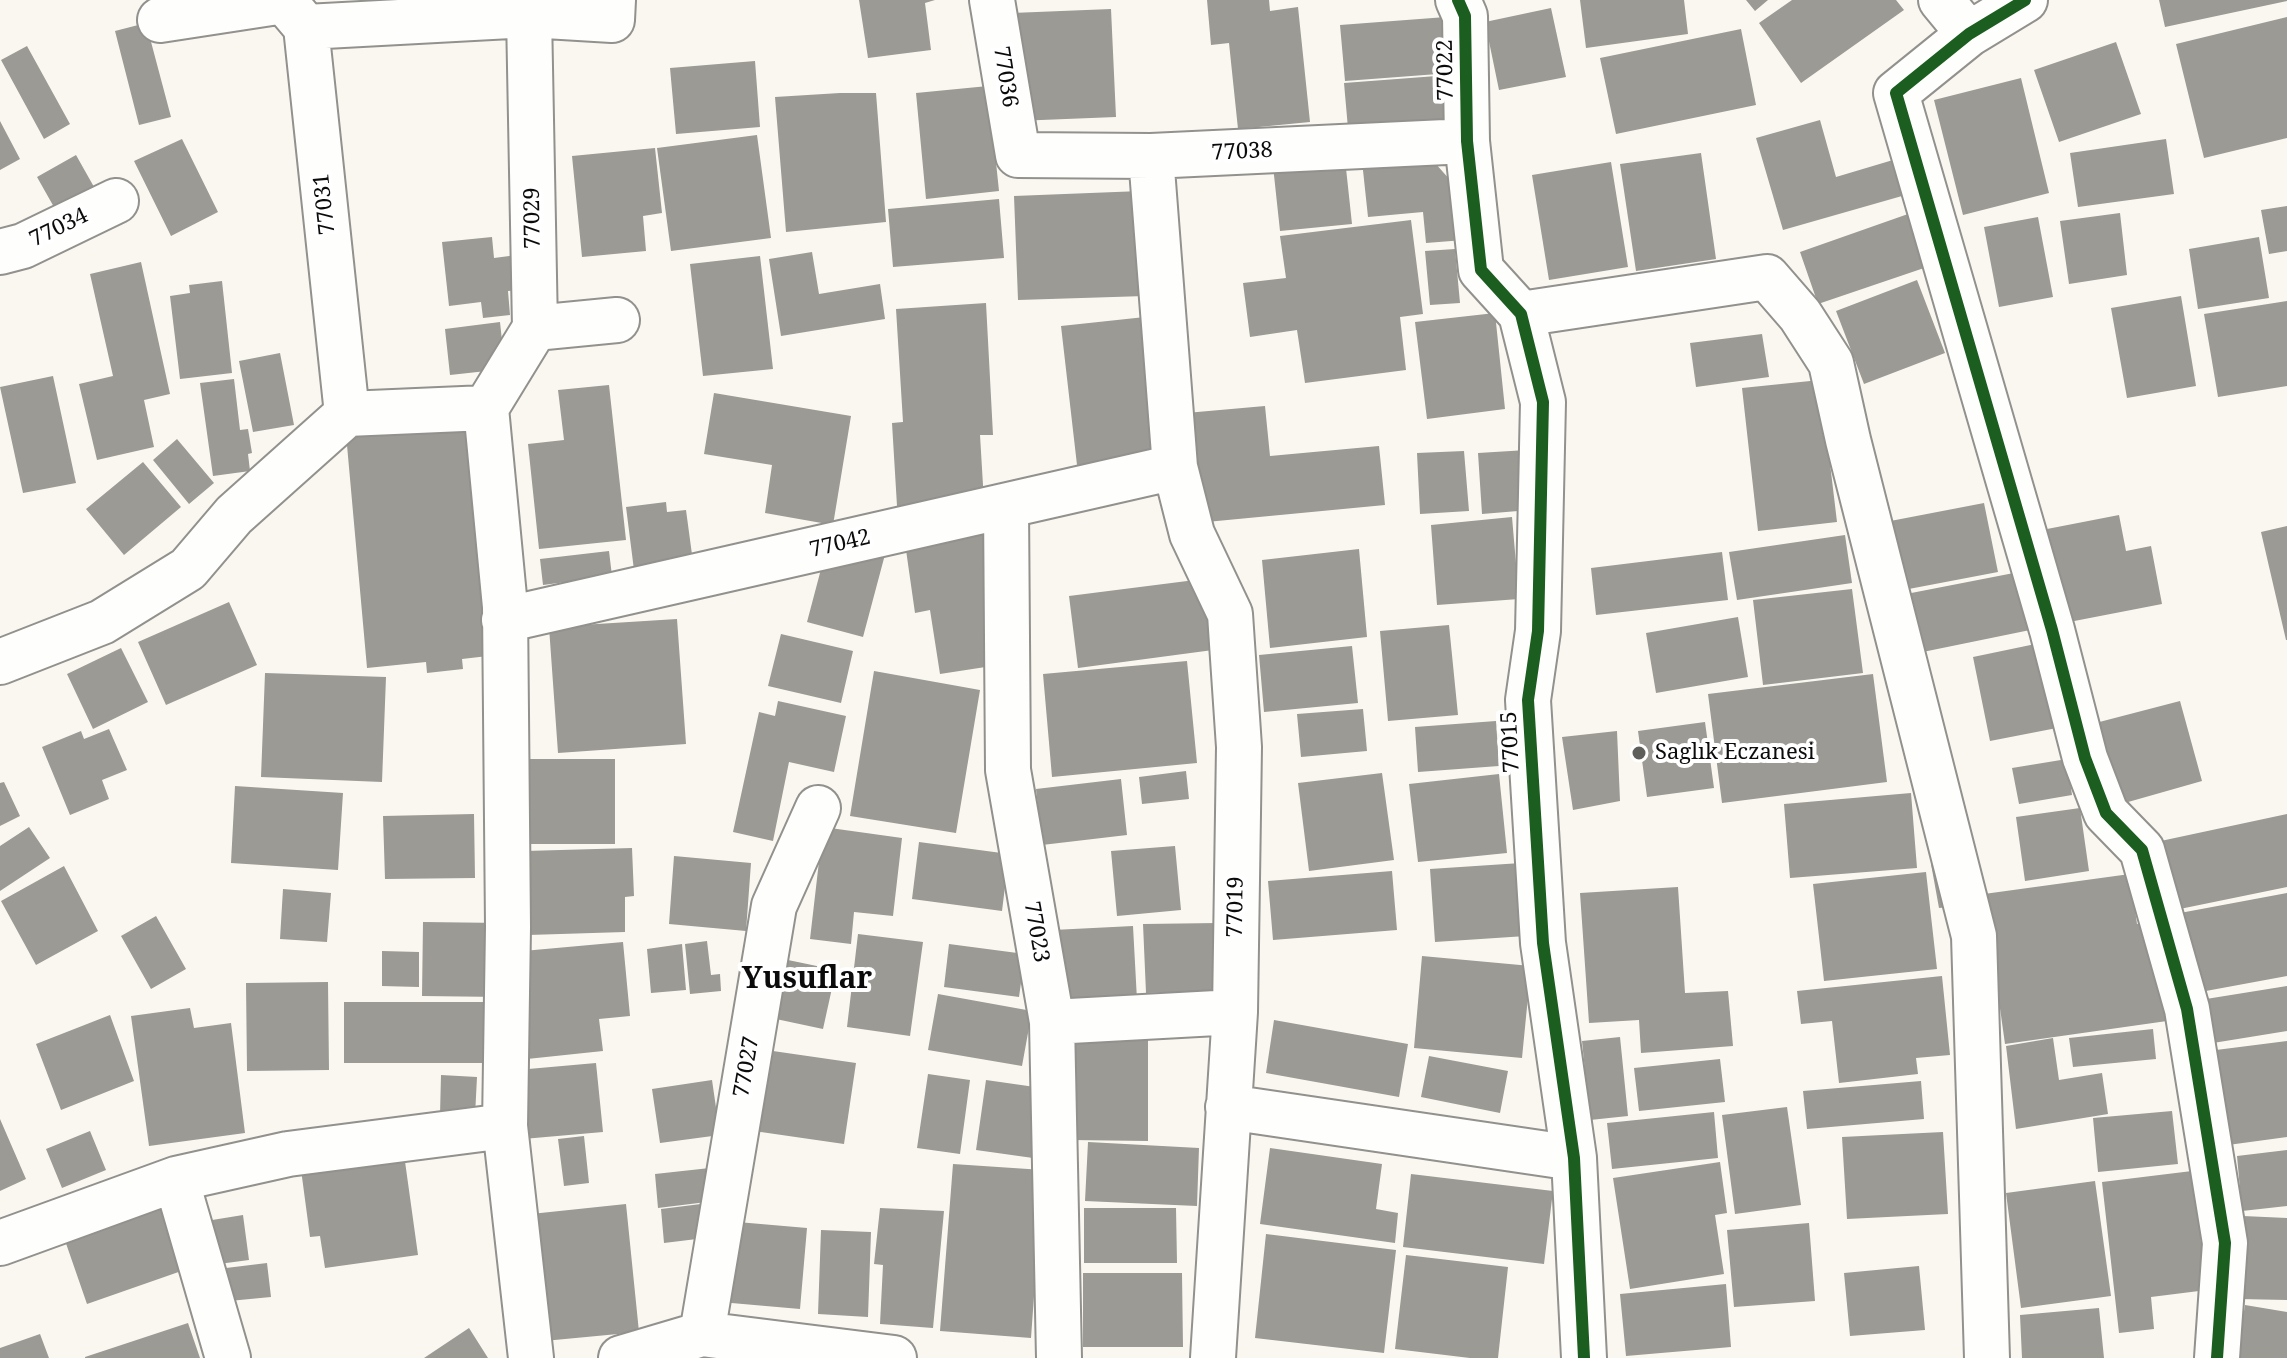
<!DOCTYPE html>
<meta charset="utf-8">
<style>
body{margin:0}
canvas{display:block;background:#f9f7ef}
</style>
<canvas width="2287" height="1358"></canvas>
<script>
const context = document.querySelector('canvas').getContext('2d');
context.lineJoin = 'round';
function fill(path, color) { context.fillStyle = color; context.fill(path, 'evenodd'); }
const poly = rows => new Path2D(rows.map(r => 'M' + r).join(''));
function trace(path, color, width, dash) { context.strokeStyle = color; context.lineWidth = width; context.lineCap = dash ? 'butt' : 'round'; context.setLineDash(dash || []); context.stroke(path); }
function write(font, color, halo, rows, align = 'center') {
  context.font = font + ' "Noto Serif",serif'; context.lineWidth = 8; context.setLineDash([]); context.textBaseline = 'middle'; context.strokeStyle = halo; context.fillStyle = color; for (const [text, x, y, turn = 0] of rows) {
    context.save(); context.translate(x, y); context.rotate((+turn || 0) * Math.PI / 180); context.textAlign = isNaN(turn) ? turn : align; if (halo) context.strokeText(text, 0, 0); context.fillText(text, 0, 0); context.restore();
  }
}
fill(poly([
 [859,0,935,0,925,3,931,50,868,58],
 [1207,0,1269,0,1270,11,1298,7,1310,122,1238,129,1229,43,1211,45],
 [1580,0,1684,0,1688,34,1586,48],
 [1746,0,1768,0,1755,11],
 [1792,0,1896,0,1904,10,1801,83,1759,23],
 [2159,0,2287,0,2287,1,2165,27],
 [1551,8,1566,77,1499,90,1485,22],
 [1111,9,1116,117,1016,121,1012,13],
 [1446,17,1451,73,1345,81,1340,25],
 [2287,17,2287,138,2204,158,2176,44],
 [146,23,171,117,139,125,115,31],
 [1741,29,1756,105,1616,134,1600,58],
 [2116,42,2141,114,2059,142,2034,70],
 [27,46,70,124,44,139,1,60],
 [755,61,760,127,676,134,670,68],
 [1450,75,1455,132,1349,140,1344,83],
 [2021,78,2049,193,1963,215,1934,100],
 [988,86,999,191,926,199,916,93],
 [840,93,876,93,886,222,786,232,775,97],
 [1820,120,1836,177,1893,160,1902,196,1783,230,1756,138],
 [0,121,20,159,0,170],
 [757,135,771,238,671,251,657,148],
 [182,139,218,212,171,236,134,161],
 [2166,139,2174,194,2078,207,2070,153],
 [655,148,662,213,643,216,646,251,582,257,572,156],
 [1701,153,1716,259,1636,271,1620,164],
 [1427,154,1459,190,1464,240,1426,243,1423,212,1368,217,1362,161],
 [76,155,98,194,59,216,37,177],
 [1345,159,1352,224,1280,231,1273,166],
 [1611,162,1628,267,1549,280,1532,175],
 [1141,191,1145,296,1018,300,1014,196],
 [999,199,1004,258,893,267,888,209],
 [2287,206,2287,251,2269,254,2261,210],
 [2120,213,2127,275,2069,284,2060,221],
 [1908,214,1927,267,1818,304,1800,252],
 [2038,217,2053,297,1999,307,1984,227],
 [1411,220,1423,314,1400,317,1406,370,1305,383,1297,330,1250,337,1243,283,1286,278,1280,236],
 [492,237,494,258,517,255,520,290,508,291,510,315,483,318,481,302,449,306,442,242],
 [2259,237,2269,298,2198,309,2189,249],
 [1455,249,1460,303,1430,305,1425,251],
 [812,252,819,294,880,284,885,319,781,336,769,259],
 [760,256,773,369,703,376,690,264],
 [141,262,170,394,144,400,154,447,97,460,79,384,113,376,90,274],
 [1917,280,1945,353,1864,384,1836,311],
 [222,281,232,373,180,379,170,296,190,293,189,285],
 [2181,296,2196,386,2127,398,2111,308],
 [2287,301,2287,386,2218,397,2204,314],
 [986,303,993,435,980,435,984,502,897,506,892,423,903,422,896,309],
 [1495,313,1505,409,1427,419,1415,322],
 [1145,317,1160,456,1077,465,1061,326],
 [500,322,505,369,450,375,445,329],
 [1762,334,1769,377,1696,387,1690,343],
 [280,353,294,425,253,432,239,361],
 [53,376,76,483,23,493,0,387],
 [234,379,240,430,248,429,252,453,248,454,250,471,213,476,200,383],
 [1820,380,1837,522,1758,531,1742,388],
 [609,385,626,540,539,549,528,444,564,440,558,390],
 [714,393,851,416,833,525,765,513,772,465,704,454],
 [1265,406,1270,456,1379,446,1385,505,1196,523,1186,413],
 [465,423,488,656,462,659,463,669,427,673,426,662,367,668,346,434],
 [177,439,214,483,189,504,153,460],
 [1527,450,1530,510,1482,514,1478,453],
 [1464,451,1469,511,1420,514,1417,453],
 [143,462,181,507,124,555,86,509],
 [666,502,667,512,686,510,693,562,634,570,626,507],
 [1984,503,1998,572,1893,592,1880,523],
 [2119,515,2126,551,2151,546,2162,604,2064,623,2047,529],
 [1512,517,1519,599,1437,605,1431,525],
 [2287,526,2287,640,2286,640,2261,532],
 [984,531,1005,664,940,674,930,610,915,613,905,543],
 [1845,535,1852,583,1737,600,1729,552],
 [887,547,863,637,807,622,825,554],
 [1359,549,1367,637,1270,648,1262,560],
 [609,551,612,576,543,585,540,559],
 [1722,552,1728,600,1596,615,1591,568],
 [2024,571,2035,629,1913,654,1901,595],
 [1203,579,1213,650,1078,668,1069,596],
 [1852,589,1863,673,1763,685,1753,600],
 [229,602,257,665,166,705,138,642],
 [1738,617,1748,677,1656,693,1646,633],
 [677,619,686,744,558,753,549,627],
 [1449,625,1458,715,1388,721,1380,631],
 [781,634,853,651,841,703,768,686],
 [2045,642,2062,727,1990,741,1973,657],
 [1352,646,1358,703,1264,712,1259,655],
 [121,648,148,702,93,729,67,674],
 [1187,661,1197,763,1052,777,1043,674],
 [874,671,980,690,956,833,850,816],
 [265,673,386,677,382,782,261,777],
 [1873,674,1887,782,1722,803,1708,694],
 [778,701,846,716,834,772,789,762,773,841,733,832,759,712,775,716],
 [2180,701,2202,781,2107,808,2084,726],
 [1363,709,1367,751,1301,757,1297,714],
 [1496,721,1499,766,1418,772,1415,727],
 [1705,722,1714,788,1647,797,1638,731],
 [109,729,127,770,102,780,109,799,70,815,42,747,81,731,84,739],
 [1617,731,1620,801,1573,810,1562,737],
 [527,759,615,759,615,844,529,844],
 [2067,759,2072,795,2019,804,2012,768],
 [1186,771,1189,799,1142,804,1139,777],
 [1382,773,1394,860,1309,871,1298,783],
 [1499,774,1507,853,1418,862,1409,784],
 [1121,779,1127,835,1042,845,1036,789],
 [4,782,20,816,0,826,0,783],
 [235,786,343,793,338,870,231,863],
 [1911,793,1917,868,1790,878,1784,804],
 [2080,808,2089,871,2025,881,2016,817],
 [474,814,475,878,385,879,383,816],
 [2287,814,2287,887,2170,911,2156,842],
 [29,827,50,858,0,891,0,846],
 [823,827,902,838,893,916,854,912,851,944,810,939],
 [919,842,1009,854,1002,911,912,899],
 [1175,846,1181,910,1117,916,1111,851],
 [632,848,634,896,625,897,625,932,528,935,525,851],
 [674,856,751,863,746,931,669,924],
 [1952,861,1958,906,1939,908,1931,864],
 [1521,863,1526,936,1435,942,1430,869],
 [64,866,98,931,36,965,1,901],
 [1392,871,1397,930,1273,940,1268,881],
 [1926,872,1937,969,1824,981,1813,884],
 [2130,874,2137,924,2152,921,2167,1021,2005,1044,1984,894],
 [1678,887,1685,993,1728,991,1733,1046,1641,1053,1639,1020,1589,1023,1580,893],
 [283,889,331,893,327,942,280,939],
 [2287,893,2287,976,2195,993,2180,913],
 [156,916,186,969,151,989,121,936],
 [423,922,503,923,501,997,422,996],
 [1218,923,1220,991,1146,993,1143,924],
 [1133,926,1137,1000,1057,1003,1053,930],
 [858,934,923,942,910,1036,847,1027],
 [707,941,711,975,720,974,721,991,690,994,685,944],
 [623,942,630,1016,599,1019,603,1051,527,1059,523,951],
 [682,944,686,990,651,993,647,949],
 [949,944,1025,954,1019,997,944,987],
 [382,951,419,952,419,987,382,986],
 [1422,956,1531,966,1522,1058,1414,1048],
 [788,960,836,970,823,1029,776,1019],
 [1942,976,1950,1055,1916,1058,1918,1074,1839,1083,1832,1021,1801,1024,1797,991],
 [328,982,329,1070,247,1071,246,983],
 [2287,986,2287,1031,2213,1043,2206,999],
 [938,994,1032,1011,1022,1066,928,1050],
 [344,1002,486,1002,485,1063,344,1063],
 [190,1008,194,1028,231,1023,245,1133,149,1146,131,1016],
 [110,1015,134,1081,61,1110,36,1044],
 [1274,1020,1408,1044,1399,1097,1266,1073],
 [2153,1029,2156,1059,2073,1067,2069,1038],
 [1620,1037,1628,1116,1590,1120,1582,1041],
 [2053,1038,2059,1080,2102,1073,2108,1114,2016,1129,2006,1046],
 [1071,1039,1148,1040,1148,1141,1071,1140],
 [2287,1041,2287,1137,2228,1145,2216,1050],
 [766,1050,856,1063,844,1144,754,1131],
 [1429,1056,1508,1071,1500,1113,1421,1097],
 [1720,1059,1725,1102,1639,1111,1634,1068],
 [596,1063,603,1132,523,1139,517,1070],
 [928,1074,970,1080,960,1154,917,1148],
 [441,1075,477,1077,475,1116,440,1115],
 [712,1080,720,1135,660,1143,652,1089],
 [986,1080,1042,1088,1033,1158,976,1150],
 [1921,1081,1924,1119,1807,1129,1803,1091],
 [1787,1107,1801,1205,1735,1214,1722,1115],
 [2172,1111,2178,1164,2098,1172,2093,1118],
 [1714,1112,1718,1158,1612,1169,1607,1123],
 [0,1119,26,1179,0,1191],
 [90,1131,106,1170,62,1188,46,1149],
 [1943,1132,1948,1214,1847,1219,1842,1137],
 [584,1136,589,1183,564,1186,558,1139],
 [1088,1142,1199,1148,1197,1206,1085,1201],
 [403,1147,418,1255,325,1268,320,1236,310,1237,300,1162],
 [1270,1148,1382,1164,1376,1209,1398,1213,1395,1243,1260,1224],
 [2287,1150,2287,1206,2242,1211,2237,1156],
 [1720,1162,1727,1213,1715,1215,1724,1274,1630,1289,1613,1178],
 [953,1164,1043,1170,1031,1338,940,1331],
 [719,1167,723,1200,658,1208,655,1174],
 [2192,1171,2207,1290,2151,1297,2154,1329,2119,1333,2102,1182],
 [1411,1174,1553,1191,1544,1264,1403,1247],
 [2095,1181,2111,1296,2021,1308,2006,1193],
 [165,1192,190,1268,87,1304,61,1229],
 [626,1204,639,1332,544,1341,531,1214],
 [701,1204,705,1238,664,1243,661,1209],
 [880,1208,944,1211,933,1328,880,1324,883,1265,874,1264],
 [1084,1208,1176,1208,1177,1263,1084,1263],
 [243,1215,249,1260,211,1265,206,1221],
 [2243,1216,2287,1218,2287,1300,2239,1299],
 [726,1221,807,1228,800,1309,720,1302],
 [1809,1223,1815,1301,1734,1307,1727,1230],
 [821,1230,871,1232,868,1317,818,1314],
 [1266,1234,1396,1250,1384,1353,1255,1338],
 [1406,1255,1508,1267,1498,1358,1470,1358,1395,1349],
 [267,1263,271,1297,229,1301,226,1268],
 [1919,1266,1925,1330,1850,1336,1844,1273],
 [1083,1273,1182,1273,1183,1347,1083,1347],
 [1726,1284,1731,1347,1626,1356,1620,1294],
 [2245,1305,2287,1312,2287,1358,2237,1358],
 [2099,1308,2104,1358,2022,1358,2020,1315],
 [188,1323,200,1358,85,1358,85,1357],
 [469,1328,488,1358,424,1358],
 [40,1334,49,1358,0,1358,0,1348]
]), '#9c9a95');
const minor = poly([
 [992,0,1018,155,1151,156,1467,141],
 [1458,0,1465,16,1467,141,1481,270,1521,314,1543,402,1538,631,1528,700,1543,943,1574,1158,1584,1358],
 [1941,0,1969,34],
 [2025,0,1969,34,1896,93,2052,630,2085,758,2106,813,2142,850,2187,1009,2225,1243,2217,1358],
 [160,20,284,1,306,27,347,414],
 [306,27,529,15,612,20,613,0],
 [1151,156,1175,467,1192,534,1230,614,1239,747,1235,1012,1213,1358],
 [0,252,23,246,116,201],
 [1521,314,1767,277,1800,315,1831,363,1848,440,1974,936,1987,1358],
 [535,328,617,320],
 [486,408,505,607,508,927,505,1126,531,1358],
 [486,408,535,328,529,15],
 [1006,506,1008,770,1052,1022,1059,1358],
 [504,620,1175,467],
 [0,662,102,622,188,569,234,515,347,414,486,408],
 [1052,1022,1235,1012],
 [1228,1107,1574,1158],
 [176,1179,228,1358],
 [0,1243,176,1179,288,1154,505,1126],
 [702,1334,774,906,818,808],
 [621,1358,702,1334,894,1358]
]);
trace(minor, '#92918e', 48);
trace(minor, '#fefefd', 44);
trace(poly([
 [1458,0,1465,16,1467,141,1481,270,1521,314,1543,402,1538,631,1528,700,1543,943,1574,1158,1584,1358],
 [2025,0,1969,34,1896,93,2052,630,2085,758,2106,813,2142,850,2187,1009,2225,1243,2217,1358]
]), '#1b5e20', 12);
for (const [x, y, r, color] of [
 [1639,753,8,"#5e5e5b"]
]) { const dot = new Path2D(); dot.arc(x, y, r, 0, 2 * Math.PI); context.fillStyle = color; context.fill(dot); trace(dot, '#fff', 3); }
write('22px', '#0b0b0b', '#fff', [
 ["77022",1446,70,-91],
 ["77036",1005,77,81],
 ["77038",1242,152,-3],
 ["77031",325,204,-96],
 ["77029",533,218,-91],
 ["77034",59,228,-26],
 ["77042",840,544,-13],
 ["77015",1511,742,-93],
 ["77019",1236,907,-89],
 ["77023",1036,932,80],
 ["77027",747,1067,-80]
]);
write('22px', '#0b0b0b', '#fff', [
 ["Saglık Eczanesi",1655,753]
], 'left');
write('bold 30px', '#0b0b0b', '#fff', [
 ["Yusuflar",807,979]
]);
</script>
